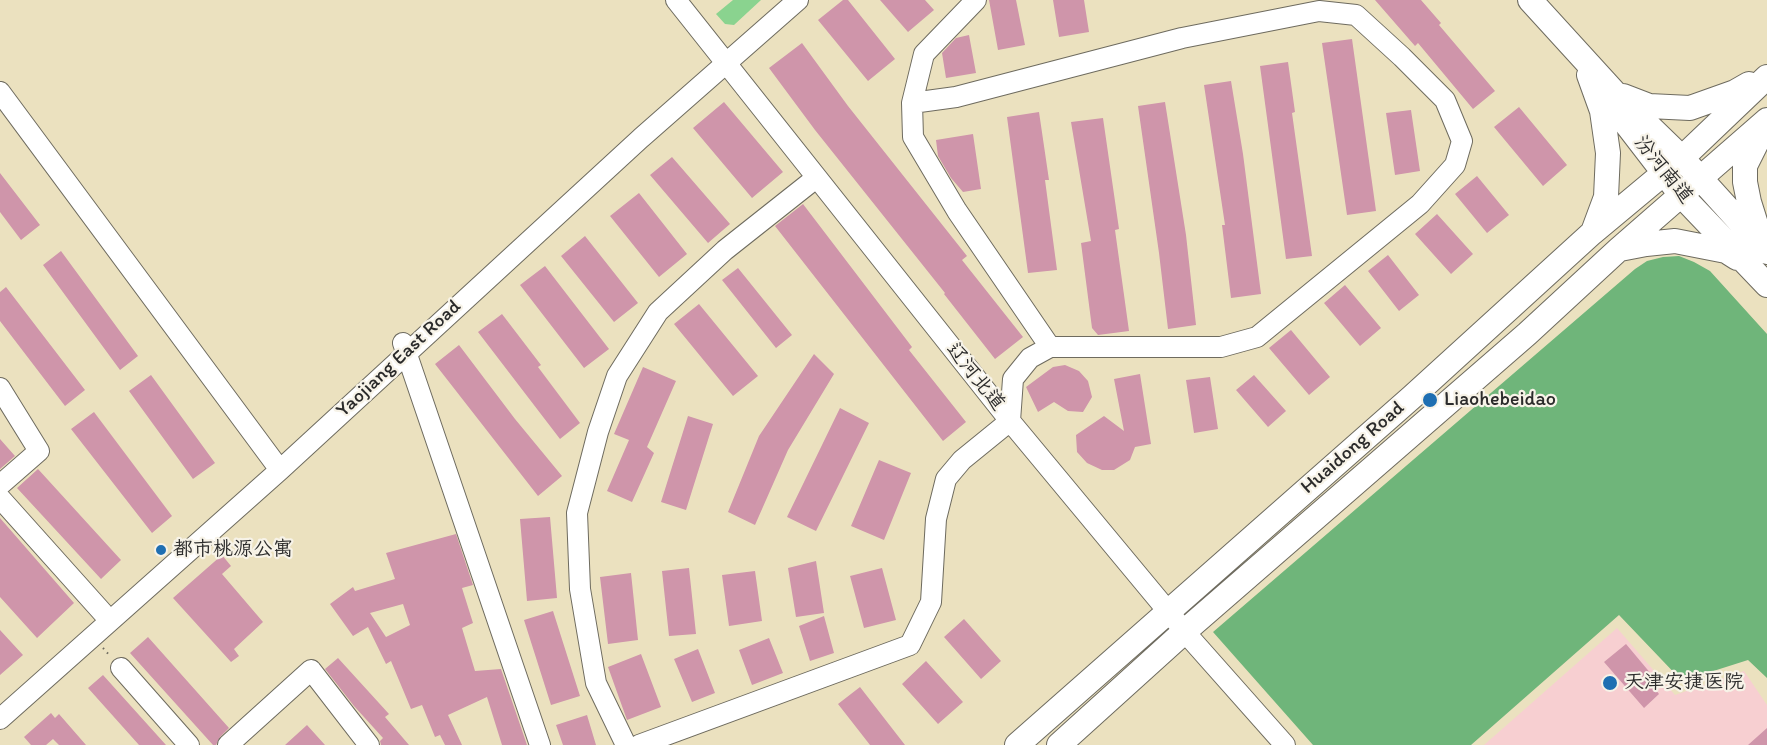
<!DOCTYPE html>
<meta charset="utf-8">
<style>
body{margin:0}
canvas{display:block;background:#ebe1bf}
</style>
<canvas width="1767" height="745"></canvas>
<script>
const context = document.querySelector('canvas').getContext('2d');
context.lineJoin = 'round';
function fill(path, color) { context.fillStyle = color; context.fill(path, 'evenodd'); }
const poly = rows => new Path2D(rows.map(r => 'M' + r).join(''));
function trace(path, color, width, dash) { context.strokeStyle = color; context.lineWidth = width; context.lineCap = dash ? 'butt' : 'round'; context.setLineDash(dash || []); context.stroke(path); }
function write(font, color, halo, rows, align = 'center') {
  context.font = font + ' Itim,"LXGW WenKai TC",sans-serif'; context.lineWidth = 4.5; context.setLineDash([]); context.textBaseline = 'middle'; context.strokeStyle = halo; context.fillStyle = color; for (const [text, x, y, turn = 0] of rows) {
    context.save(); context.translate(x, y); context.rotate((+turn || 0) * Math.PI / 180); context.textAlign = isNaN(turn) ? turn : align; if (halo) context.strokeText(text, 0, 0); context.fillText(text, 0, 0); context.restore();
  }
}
fill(poly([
 [1617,628,1675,695,1744,671,1767,705,1767,745,1484,745]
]), '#f7cfd1');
fill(poly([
 [733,0,761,0,734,25,725,24,716,14]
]), '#8ad38f');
fill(poly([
 [1679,256,1694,262,1710,271,1767,334,1767,678,1748,660,1682,681,1619,615,1471,745,1313,745,1213,632,1635,269,1647,261,1663,257]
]), '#6fb57a');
fill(poly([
 [843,0,848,0,895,59,868,81,818,20],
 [880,0,925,0,934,10,908,32],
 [989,0,1016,0,1025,45,998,50],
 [1053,0,1084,0,1089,32,1059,37],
 [1375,0,1421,0,1441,23,1439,25,1495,91,1473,109,1418,43,1415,46],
 [969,35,976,73,946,78,942,53,956,38],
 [1352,39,1376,211,1347,215,1322,43],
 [802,43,848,106,967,256,962,260,1023,337,995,359,944,294,945,293,815,130,769,68],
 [1288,62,1295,112,1292,113,1312,256,1286,259,1260,66],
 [1231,81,1243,154,1261,294,1231,298,1222,225,1225,225,1204,85],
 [724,102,783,172,752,198,693,128],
 [1165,102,1186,235,1196,325,1168,329,1159,253,1138,106],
 [1519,107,1567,165,1543,186,1494,127],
 [1411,110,1420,171,1395,175,1386,113],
 [1039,112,1049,180,1045,180,1057,270,1028,273,1007,117],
 [1103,118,1119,229,1115,230,1129,331,1098,335,1092,328,1081,243,1091,241,1071,122],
 [973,134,981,189,963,192,951,178,938,156,936,140],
 [672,157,730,224,708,243,650,175],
 [0,173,40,225,21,240,0,212],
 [1477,176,1509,215,1487,233,1455,194],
 [639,193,687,254,659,277,610,216],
 [803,204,912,347,909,350,966,422,943,441,775,226],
 [1437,214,1473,254,1451,274,1415,234],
 [585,236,638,303,614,322,561,256],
 [61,251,138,356,120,370,43,265],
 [1388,255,1419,295,1399,311,1368,271],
 [545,266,609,349,584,368,520,285],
 [738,268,792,335,776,348,722,280],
 [1345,285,1381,328,1360,346,1324,303],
 [6,287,85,390,65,406,0,321,0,292],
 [699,304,758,376,733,396,674,324],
 [502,314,541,365,538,367,580,423,560,439,478,332],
 [1291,330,1330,377,1309,395,1269,348],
 [459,345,515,419,562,476,538,496,435,364],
 [814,354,834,374,788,450,755,525,728,512,759,436],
 [1065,365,1079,371,1088,381,1092,397,1083,412,1068,411,1054,402,1038,412,1026,387,1053,367],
 [643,367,676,381,647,447,654,453,632,502,607,491,629,440,614,434],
 [1140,374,1151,444,1135,447,1130,460,1114,470,1102,470,1087,463,1077,452,1076,435,1104,416,1124,431,1114,379],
 [151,375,215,463,193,479,129,391],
 [1254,375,1286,411,1268,427,1236,390],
 [1210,377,1218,429,1194,433,1186,380],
 [840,408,869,423,816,531,787,517],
 [94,412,172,516,152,533,71,429],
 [688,416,713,424,686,510,661,502],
 [0,439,15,456,0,469],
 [879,460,911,473,884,540,851,526],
 [38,469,121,560,101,579,17,488],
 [550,517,557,598,527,601,520,519],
 [0,518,74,603,37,638,0,597],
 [456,534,473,585,462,588,473,623,462,628,475,671,501,669,527,745,502,745,487,697,448,715,462,745,445,745,440,735,435,737,422,705,411,709,391,661,386,664,368,627,353,636,330,604,353,587,355,591,395,579,386,553],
 [403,604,410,625,386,637,370,613],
 [222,555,231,566,222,574,263,622,234,649,239,656,231,662,173,598],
 [816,561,824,613,796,617,788,568],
 [689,568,696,634,669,636,662,571],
 [882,568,896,620,864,628,850,576],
 [755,571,762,621,729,626,722,575],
 [631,573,638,640,608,644,600,577],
 [553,611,580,696,551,705,524,620],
 [824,616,834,653,810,661,799,626],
 [964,619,1001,661,981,679,944,637],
 [0,630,23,655,0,675],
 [148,637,229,728,220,737,216,745,213,745,130,653],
 [769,638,783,673,752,685,739,650],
 [1626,644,1657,681,1652,685,1659,694,1644,708,1604,662],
 [698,649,715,693,692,702,674,659],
 [641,654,661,707,627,720,608,667],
 [338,658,389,714,385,717,409,745,381,745,380,741,383,738,354,706,325,669],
 [926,661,963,702,938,724,902,684],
 [103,675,166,745,139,745,88,688],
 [860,687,905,745,870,745,838,704],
 [51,713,55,718,59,714,86,745,59,745,53,739,46,745,31,745,24,737],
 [587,715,596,745,563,745,556,725],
 [307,725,325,745,285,745],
 [1767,728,1767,745,1748,745]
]), '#cf95aa');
const minor = poly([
 [676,0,1010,421,1191,639,1285,745],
 [976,0,924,54,912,103,913,137,957,211,1050,347],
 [0,92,280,470],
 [403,343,540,745],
 [0,388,39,451,0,485],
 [0,498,103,613],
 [121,668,189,745],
 [0,719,280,470,641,138,798,0],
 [228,745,311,670,369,745],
 [626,745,596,683,580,589,577,513,598,432,617,376,658,312,725,250,816,178],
 [639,745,910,645,931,602,936,519,946,479,962,460,1010,421,1013,379,1030,358,1050,347,1221,347,1257,337,1420,204,1455,165,1462,141,1445,100,1402,57,1356,15,1319,11,1182,38,956,97,912,103]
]);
const major = poly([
 [1530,0,1614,92,1682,158,1767,252],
 [1589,75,1602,111,1608,153,1606,197,1593,232],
 [1623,96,1649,106,1690,108,1735,92,1749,84],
 [1614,108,1681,195,1767,285],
 [1761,240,1749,202,1745,182,1745,166,1759,138,1765,129],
 [1620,249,1646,244,1675,241,1726,251,1737,258],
 [1017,745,1412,397,1592,233,1682,158,1767,77],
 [1059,745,1185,631,1527,334,1618,250,1767,120]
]);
trace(minor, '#6e6b5f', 22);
trace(major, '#6e6b5f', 26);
trace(poly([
 [103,648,111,657]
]), '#6e6b5f', 2, [1.5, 4.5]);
trace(minor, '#fff', 20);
trace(major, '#fff', 24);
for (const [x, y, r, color] of [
 [1430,400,8,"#1f6fb2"],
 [161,550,6,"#1f6fb2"],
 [1610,683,8,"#1f6fb2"]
]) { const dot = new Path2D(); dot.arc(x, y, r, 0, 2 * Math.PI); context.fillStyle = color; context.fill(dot); trace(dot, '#f7f3e8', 2); }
write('20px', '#2b2b2b', '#f7f3e8', [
 ["汾河南道",1663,170,51],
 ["Yaojiang East Road",399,359,-43],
 ["辽河北道",975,377,51],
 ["Huaidong Road",1353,448,-41]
]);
write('20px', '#2b2b2b', '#f7f3e8', [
 ["Liaohebeidao",1444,400],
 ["都市桃源公寓",173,550],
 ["天津安捷医院",1624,683]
], 'left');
</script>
